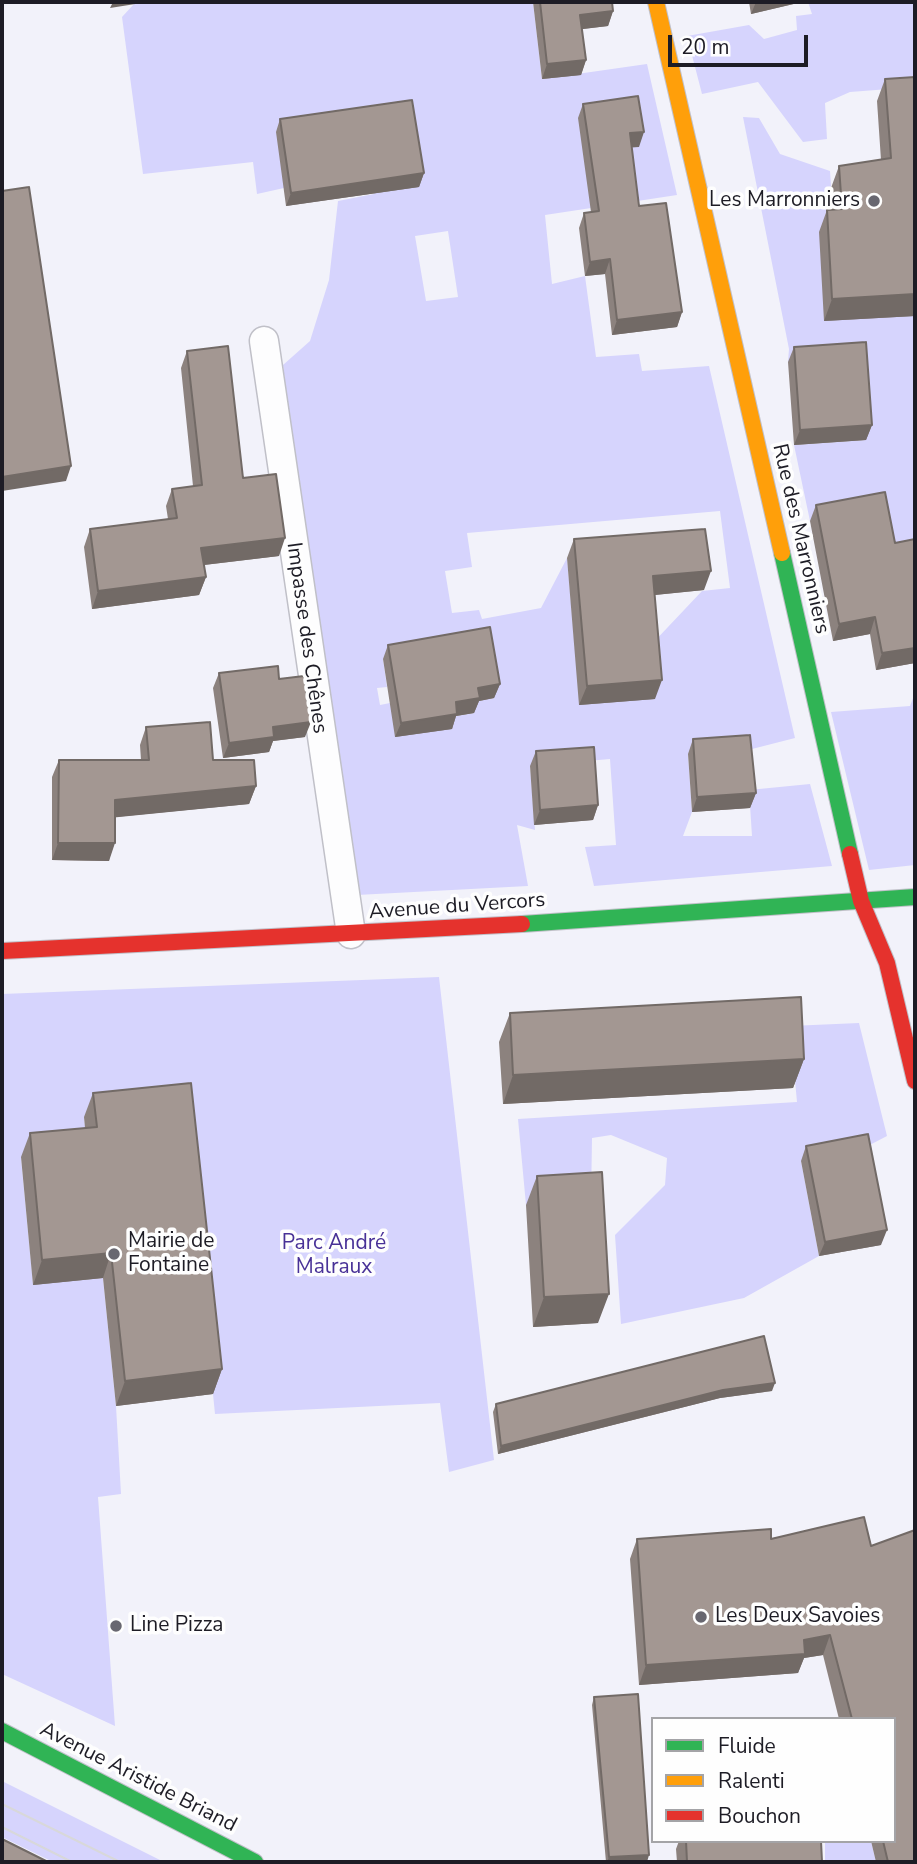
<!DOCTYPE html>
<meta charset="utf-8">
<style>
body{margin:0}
#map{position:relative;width:917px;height:1864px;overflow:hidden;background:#f2f2fa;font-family:"Nunito Sans",sans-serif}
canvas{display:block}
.frame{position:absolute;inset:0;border:4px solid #1d1c25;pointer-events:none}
.legend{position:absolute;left:651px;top:1717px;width:245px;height:126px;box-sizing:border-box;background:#fefefe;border:2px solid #a4a4a7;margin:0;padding:9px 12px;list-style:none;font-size:21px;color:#1d1c25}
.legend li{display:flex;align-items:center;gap:14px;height:35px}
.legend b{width:35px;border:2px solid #a4a4a7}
.scale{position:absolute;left:668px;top:35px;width:140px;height:32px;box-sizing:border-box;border:4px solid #1d1c25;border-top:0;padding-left:9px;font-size:21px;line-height:24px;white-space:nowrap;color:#1d1c25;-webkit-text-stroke:5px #fefefe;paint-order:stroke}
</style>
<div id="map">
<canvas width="917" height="1864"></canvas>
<div class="frame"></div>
<ul class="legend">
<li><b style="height:9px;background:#30b455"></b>Fluide</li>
<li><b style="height:9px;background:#ff9f0a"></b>Ralenti</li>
<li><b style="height:9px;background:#e5322d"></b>Bouchon</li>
</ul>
<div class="scale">20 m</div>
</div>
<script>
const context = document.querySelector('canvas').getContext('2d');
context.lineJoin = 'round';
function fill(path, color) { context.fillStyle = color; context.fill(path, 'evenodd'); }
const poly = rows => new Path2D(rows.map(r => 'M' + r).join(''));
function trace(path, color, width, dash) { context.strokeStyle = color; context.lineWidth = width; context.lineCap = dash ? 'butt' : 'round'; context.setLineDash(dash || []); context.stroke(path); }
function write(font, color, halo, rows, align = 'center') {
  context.font = font + ' "Nunito Sans",sans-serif'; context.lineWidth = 7; context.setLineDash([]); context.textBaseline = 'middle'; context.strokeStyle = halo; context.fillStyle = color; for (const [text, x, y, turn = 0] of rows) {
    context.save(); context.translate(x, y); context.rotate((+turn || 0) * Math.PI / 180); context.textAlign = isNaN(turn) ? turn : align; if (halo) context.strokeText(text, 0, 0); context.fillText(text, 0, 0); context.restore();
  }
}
fill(poly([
 [145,2,533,2,542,79,647,64,677,195,545,215,552,284,585,276,596,357,639,354,642,371,709,366,795,738,752,749,688,754,692,812,683,836,752,836,749,790,810,784,832,866,594,886,585,847,616,845,610,759,530,766,535,830,517,825,528,886,357,895,297,483,283,365,310,341,329,280,338,201,374,194,372,179,417,139,413,106,284,188,257,194,253,162,143,174,122,17,134,4],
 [448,231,458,297,426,301,415,236],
 [720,511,730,588,702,591,650,646,580,705,567,558,541,608,482,619,479,610,452,613,445,571,472,567,467,533],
 [383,659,489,667,494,698,472,702,474,713,450,717,390,703,380,705,377,688,387,687],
 [808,2,915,2,915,87,850,92,825,103,827,139,803,142,758,82,702,94,687,36,749,25,764,39,797,30,796,16,812,14],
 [743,117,759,118,780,154,830,171,834,231,915,315,915,554,889,559,879,509,810,521,794,445,866,440,860,357,788,362,789,349],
 [915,693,915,865,869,870,831,712,910,706],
 [439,977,494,1460,449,1472,440,1403,215,1414,213,1394,84,1118,88,1152,21,1158,33,1284,103,1278,116,1406,121,1494,98,1497,115,1726,2,1674,2,994],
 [859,1023,887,1136,862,1149,801,1161,819,1256,744,1298,621,1324,615,1235,665,1185,667,1158,611,1135,592,1138,591,1201,526,1205,518,1119,797,1102,790,1026],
 [2,1781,164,1862,53,1862,2,1837],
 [825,1841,871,1841,876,1862,825,1862]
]), '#d6d4fd');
const lane = poly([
 [264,341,351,934]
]);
const fast = poly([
 [782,553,850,854],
 [522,924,915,897],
 [2,1731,255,1862]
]);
const slow = poly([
 [656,2,782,553]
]);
const jam = poly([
 [850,854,861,901,887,963,915,1081],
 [2,951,522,924]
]);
trace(lane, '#c0c0c8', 31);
trace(fast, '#c0c0c8', 18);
trace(slow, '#c0c0c8', 18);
trace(jam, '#c0c0c8', 18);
trace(lane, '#fdfdfe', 28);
trace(fast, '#30b455', 16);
trace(slow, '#ff9f0a', 16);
trace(jam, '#e5322d', 16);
trace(poly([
 [2,1804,120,1862],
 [2,1827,72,1862]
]), '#d8d8da', 2);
fill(poly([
 [533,2,612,2,613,11,608,26,582,29,586,60,581,75,542,79],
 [749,2,802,2,751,14],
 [915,77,915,316,824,321,819,232,827,210,832,210,831,188,839,166,881,160,877,101,885,79],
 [583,104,639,147,631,147,639,206,682,312,677,327,612,335,605,274,585,276,579,228,584,213,591,212,578,118],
 [280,119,424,173,419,187,286,206,276,132],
 [794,347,872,425,866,440,794,445,788,362],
 [187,351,279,556,204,565,206,577,199,595,92,609,84,547,90,529,168,519,166,506,172,489,193,486,181,368],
 [816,505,915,663,876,670,870,634,833,641,810,521],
 [574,539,704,590,654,595,655,699,579,705,567,558],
 [388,645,500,684,494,698,479,701,474,713,456,716,452,729,395,737,383,659],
 [219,673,279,679,305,737,273,741,269,752,223,758,213,688],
 [146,727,213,760,256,786,249,804,115,817,109,861,52,860,52,777,59,760,141,760,140,745],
 [693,739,756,793,750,808,692,812,688,754],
 [536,751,598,805,593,820,534,825,530,766],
 [510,1013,804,1059,793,1088,503,1104,499,1042],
 [93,1093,222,1369,213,1394,116,1406,103,1278,33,1285,21,1157,30,1133,85,1128,84,1117],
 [806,1146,881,1245,819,1256,801,1161],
 [537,1176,598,1323,533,1327,526,1205],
 [772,1391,720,1398,498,1454,493,1412,496,1404],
 [864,1517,871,1546,915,1530,915,1862,876,1862,871,1841,894,1841,894,1719,839,1719,823,1655,804,1658,798,1673,639,1685,630,1559,637,1539,771,1529,771,1539],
 [594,1697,647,1862,606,1862,592,1705],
 [679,1841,821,1841,822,1862,677,1862,676,1849]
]), '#8c827e');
fill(poly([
 [113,2,148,2,110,8],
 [756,2,802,2,751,14],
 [613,11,608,26,575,30,580,15],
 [586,60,581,75,542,79,547,64],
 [644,132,639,147,624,148,630,133],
 [424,173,419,187,286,206,291,193],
 [610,259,605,274,585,276,590,262],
 [915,294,915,316,824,321,832,299],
 [682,312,677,327,612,335,617,320],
 [872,425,866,440,794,445,800,430],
 [71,466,66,481,2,491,2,477],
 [285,538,279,556,195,566,201,548],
 [711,571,704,590,645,596,653,576],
 [206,577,199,595,92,609,98,591],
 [875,617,870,634,833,641,839,624],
 [915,648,915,663,876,670,882,653],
 [662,680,655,699,579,705,587,686],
 [500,684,494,698,479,701,474,713,456,716,452,729,395,737,401,723,456,702,478,688],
 [311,722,305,737,273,741,269,752,223,758,229,743,273,727],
 [256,786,249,804,109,818,115,800],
 [756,793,750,808,692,812,697,797],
 [598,805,593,820,534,825,540,810],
 [58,843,115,843,109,861,52,860],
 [804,1059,793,1088,503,1104,513,1075],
 [887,1230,881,1245,819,1256,825,1242],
 [111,1253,103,1278,33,1285,42,1260],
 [609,1294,598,1323,533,1327,544,1297],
 [222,1369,213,1394,116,1406,125,1381],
 [775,1383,772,1391,720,1398,498,1454,501,1446,723,1390],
 [830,1635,823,1655,804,1658,798,1673,639,1685,646,1665],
 [649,1855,647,1862,607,1862,609,1857]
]), '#726a66');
const building = poly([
 [540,2,612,2,613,11,580,15,586,60,547,64,540,2],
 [915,77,915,294,832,299,827,210,842,209,839,166,891,158,885,79,915,77],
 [638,96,644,132,630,133,639,206,666,203,682,312,617,320,610,259,590,262,584,213,599,211,583,104,638,96],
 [412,100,424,173,291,193,280,119,412,100],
 [29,187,71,466,2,477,2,191,29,187],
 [866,342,872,425,800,430,794,347,866,342],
 [228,346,243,478,276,474,285,538,201,548,206,577,98,591,90,529,177,518,172,489,202,485,187,351,228,346],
 [885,492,895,543,915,539,915,648,882,653,875,617,839,624,816,505,885,492],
 [705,529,711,571,653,576,662,680,587,686,574,539,705,529],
 [490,627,500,684,478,688,480,698,456,702,457,714,401,723,388,645,490,627],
 [278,666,279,679,304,676,311,722,273,727,274,737,229,743,219,673,278,666],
 [210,722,213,760,254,760,256,786,115,800,115,843,58,843,59,760,149,760,146,727,210,722],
 [750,735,756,793,697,797,693,739,750,735],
 [594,747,598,805,540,810,536,751,594,747],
 [801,997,804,1059,513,1075,510,1013,801,997],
 [191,1083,222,1369,125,1381,111,1253,42,1260,30,1133,97,1127,93,1093,191,1083],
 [868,1134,887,1230,825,1242,806,1146,868,1134],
 [602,1172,609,1294,544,1297,537,1176,602,1172],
 [764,1336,775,1383,723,1390,501,1446,496,1404,764,1336],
 [864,1517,871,1546,915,1530,915,1862,888,1862,883,1841,894,1841,894,1719,852,1719,830,1635,804,1640,805,1654,646,1665,637,1539,771,1529,771,1539,864,1517],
 [638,1694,649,1855,609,1857,594,1697,638,1694],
 [2,1839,48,1862,2,1862,2,1839],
 [686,1841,821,1841,822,1862,687,1862,686,1841]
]);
fill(building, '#a39792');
trace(building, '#726a66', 2);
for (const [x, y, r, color] of [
 [874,201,7,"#686770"],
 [114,1254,7,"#686770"],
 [701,1617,7,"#686770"],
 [116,1626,7,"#686770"]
]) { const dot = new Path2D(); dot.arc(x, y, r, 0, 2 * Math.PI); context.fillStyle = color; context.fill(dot); trace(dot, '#fefefe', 2.5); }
write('21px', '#1d1c25', '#fefefe', [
 ["Les Marronniers",860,201,"right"],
 ["Mairie de",128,1242],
 ["Fontaine",128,1266],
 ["Les Deux Savoies",715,1617],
 ["Line Pizza",130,1626]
], 'left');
write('21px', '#1d1c25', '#fefefe', [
 ["Rue des Marronniers",800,539,77],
 ["Impasse des Chênes",306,638,82],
 ["Avenue du Vercors",457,907,-4],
 ["Avenue Aristide Briand",138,1778,27]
]);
write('21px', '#483197', '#fefefe', [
 ["Parc André",334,1244],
 ["Malraux",334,1268]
]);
</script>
